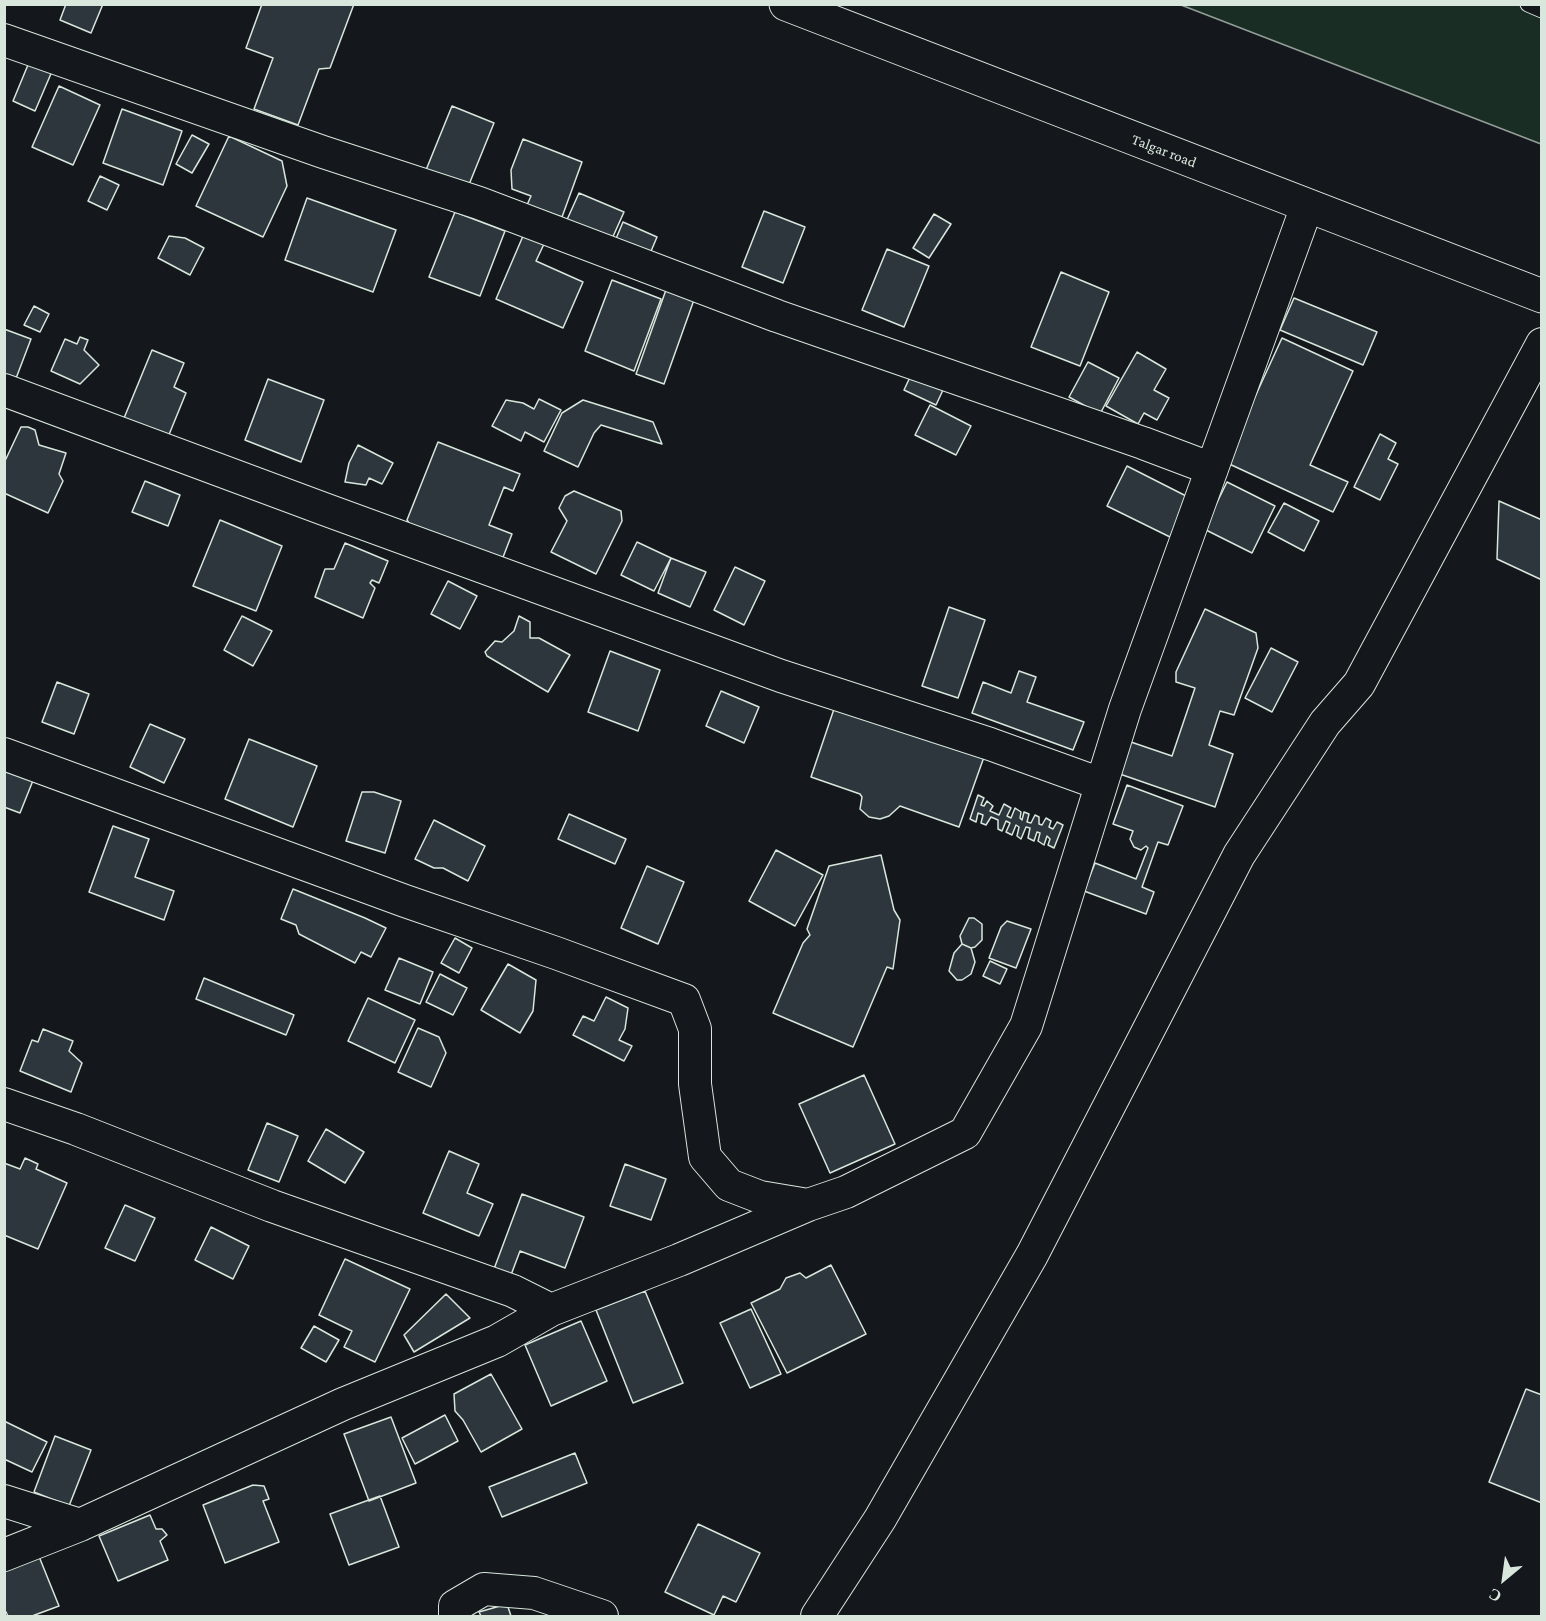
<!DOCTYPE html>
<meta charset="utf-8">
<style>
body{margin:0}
#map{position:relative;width:1546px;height:1621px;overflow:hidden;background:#14181c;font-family:"Crimson Pro",serif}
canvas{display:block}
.frame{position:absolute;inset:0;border:6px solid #d8e6dc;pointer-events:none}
.north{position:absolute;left:1474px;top:1549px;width:60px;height:60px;-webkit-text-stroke:4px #14181c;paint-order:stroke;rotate:209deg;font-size:16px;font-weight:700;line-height:24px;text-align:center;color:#d8e6dc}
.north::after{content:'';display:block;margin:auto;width:21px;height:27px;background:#d8e6dc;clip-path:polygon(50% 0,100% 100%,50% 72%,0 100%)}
</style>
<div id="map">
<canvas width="1546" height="1621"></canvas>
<div class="frame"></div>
<div class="north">С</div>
</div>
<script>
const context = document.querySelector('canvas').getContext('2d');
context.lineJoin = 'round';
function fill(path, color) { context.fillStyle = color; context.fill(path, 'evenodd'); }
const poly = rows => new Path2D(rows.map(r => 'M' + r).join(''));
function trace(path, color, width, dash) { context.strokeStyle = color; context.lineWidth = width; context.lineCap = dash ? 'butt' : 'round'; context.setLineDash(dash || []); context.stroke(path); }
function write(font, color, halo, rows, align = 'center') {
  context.font = font + ' "Crimson Pro",serif'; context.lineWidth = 4.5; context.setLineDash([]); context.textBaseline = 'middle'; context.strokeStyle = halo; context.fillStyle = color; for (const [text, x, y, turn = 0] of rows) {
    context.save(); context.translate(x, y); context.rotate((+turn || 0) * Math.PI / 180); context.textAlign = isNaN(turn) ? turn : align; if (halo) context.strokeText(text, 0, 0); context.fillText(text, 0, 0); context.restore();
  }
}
const green = poly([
 [1181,5,1541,5,1541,144,1181,5]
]);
fill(green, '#1a2d24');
trace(green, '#939e99', 1.5);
const building = poly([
 [66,4,103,4,91,33,60,20,66,4],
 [262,4,354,4,330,68,319,69,298,125,254,109,273,58,246,48,262,4],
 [30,60,53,69,35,111,13,101,30,60],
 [59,86,100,105,73,165,32,147,59,86],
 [452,106,494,123,468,187,426,170,452,106],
 [122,109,182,131,163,185,103,163,122,109],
 [192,135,209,144,192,173,176,164,192,135],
 [229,136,282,161,287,186,263,237,196,206,229,136],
 [523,139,582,162,562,217,527,205,531,196,512,189,511,170,523,139],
 [100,176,119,185,107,210,88,201,100,176],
 [579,193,624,212,611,241,566,222,579,193],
 [307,198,396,230,373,292,285,260,307,198],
 [764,211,805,227,783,283,742,267,764,211],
 [455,212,505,231,480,296,429,277,455,212],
 [934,214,951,224,929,258,913,248,934,214],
 [623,222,657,237,649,256,615,241,623,222],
 [169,236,185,238,204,248,190,275,158,258,169,236],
 [523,236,544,244,536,261,583,282,563,328,496,299,523,236],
 [887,249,929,266,904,327,862,310,887,249],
 [1061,272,1109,292,1080,366,1031,347,1061,272],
 [612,280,661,299,634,371,585,351,612,280],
 [667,287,695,297,664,384,636,374,667,287],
 [1294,298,1377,332,1363,365,1280,330,1294,298],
 [34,306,49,314,40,332,24,325,34,306],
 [4,329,31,339,15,381,4,377,4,329],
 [80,337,88,340,84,350,99,365,80,384,51,371,65,339,77,344,80,337],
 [1282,338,1353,371,1310,465,1348,482,1333,512,1225,462,1282,338],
 [152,350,184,363,174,387,186,393,166,442,122,423,152,350],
 [1137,352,1166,369,1154,390,1169,398,1157,420,1144,413,1138,424,1106,406,1137,352],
 [1088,362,1119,378,1100,414,1069,397,1088,362],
 [911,375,943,390,936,405,904,390,911,375],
 [268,379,324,400,301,462,245,440,268,379],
 [539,399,561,410,544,442,525,432,521,441,492,426,506,400,523,403,534,409,539,399],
 [583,400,653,422,662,444,601,425,594,433,578,467,544,451,562,413,583,400],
 [930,405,971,426,956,455,915,435,930,405],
 [21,427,28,427,35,430,39,445,66,453,59,474,63,481,48,513,4,493,4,463,21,427],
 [1380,434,1396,443,1388,459,1398,464,1380,500,1354,487,1380,434],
 [438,442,520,474,513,491,504,487,489,525,512,534,500,565,414,531,407,520,438,442],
 [358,445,393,463,382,484,369,478,366,485,345,482,349,463,358,445],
 [1127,466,1190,498,1170,537,1107,506,1127,466],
 [145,481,180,495,168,526,132,512,145,481],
 [1227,482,1275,506,1252,553,1204,529,1227,482],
 [574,491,621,511,622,521,596,574,551,552,567,521,559,508,565,496,574,491],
 [1499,501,1542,520,1542,580,1497,559,1499,501],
 [1284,503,1319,521,1304,551,1268,532,1284,503],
 [220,520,282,546,256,611,193,586,220,520],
 [637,542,671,558,654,591,621,575,637,542],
 [345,543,388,561,379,583,372,580,370,583,375,588,363,618,315,597,325,569,334,569,345,543],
 [671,558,706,572,690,607,658,593,671,558],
 [735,567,765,581,744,625,714,610,735,567],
 [448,581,477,596,460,629,431,614,448,581],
 [949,607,985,620,958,698,922,686,949,607],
 [1205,609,1256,633,1258,648,1234,715,1220,711,1209,745,1233,754,1215,807,1114,772,1125,740,1172,756,1195,688,1176,682,1176,672,1205,609],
 [242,616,272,631,253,666,224,650,242,616],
 [519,616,530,622,530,638,539,638,570,655,548,692,487,656,485,652,495,641,502,642,514,631,519,616],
 [1271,648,1298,662,1272,712,1245,698,1271,648],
 [610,651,660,670,638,731,588,712,610,651],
 [1019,671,1036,677,1027,702,1084,722,1073,750,972,713,983,682,1011,693,1019,671],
 [57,682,89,694,74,734,42,722,57,682],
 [721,691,759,707,744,743,706,726,721,691],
 [835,706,984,757,959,827,900,806,889,816,880,819,869,817,860,809,862,797,860,794,811,777,835,706],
 [150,724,185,739,164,783,130,767,150,724],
 [249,739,317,766,293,827,225,799,249,739],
 [4,766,34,778,20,813,4,807,4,766],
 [1127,785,1183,806,1168,845,1158,842,1142,887,1154,892,1146,914,1084,891,1095,863,1136,879,1148,848,1146,846,1141,850,1134,847,1130,839,1133,831,1113,824,1127,785],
 [362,792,374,792,401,801,385,853,346,841,362,792],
 [978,795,984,798,981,805,984,806,987,801,993,806,990,811,999,815,1004,804,1011,808,1007,816,1011,818,1015,808,1021,812,1020,818,1022,820,1024,812,1029,814,1027,822,1031,823,1035,815,1039,817,1039,824,1042,825,1046,818,1051,821,1049,827,1053,829,1057,822,1063,825,1054,848,1048,845,1050,839,1047,836,1044,845,1038,841,1040,833,1037,832,1034,841,1028,838,1030,828,1026,827,1021,839,1017,836,1019,827,1016,825,1012,835,1006,832,1010,823,1006,821,1002,831,998,829,998,820,991,817,986,825,981,823,983,815,978,813,976,822,970,819,978,795],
 [569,814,626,839,615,864,558,839,569,814],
 [434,820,485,846,468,881,443,868,434,868,415,859,434,820],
 [113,826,149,839,135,877,174,891,164,920,89,892,113,826],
 [776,850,823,875,795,926,749,901,776,850],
 [881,855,894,910,900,920,893,969,887,967,853,1047,773,1013,803,943,810,935,807,929,829,866,881,855],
 [647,866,684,882,658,944,621,928,647,866],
 [293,889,365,918,386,928,371,957,361,952,355,963,299,934,296,925,281,919,293,889],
 [969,918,974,918,982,924,982,940,975,947,971,948,962,944,960,936,969,918],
 [1007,921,1031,929,1016,968,989,958,1001,927,1007,921],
 [455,938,472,948,459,973,441,963,455,938],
 [962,944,971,948,975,962,971,974,962,980,957,980,949,971,954,953,962,944],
 [399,958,433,972,420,1004,385,990,399,958],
 [990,961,1007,969,1000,984,983,976,990,961],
 [508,964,536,980,533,1011,520,1033,481,1010,508,964],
 [440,974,467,988,453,1015,426,1002,440,974],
 [204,978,294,1015,286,1035,196,999,204,978],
 [606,997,628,1008,625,1029,619,1040,632,1046,624,1061,573,1035,583,1016,594,1021,606,997],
 [368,998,415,1020,395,1063,348,1041,368,998],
 [418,1028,439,1037,446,1053,431,1087,398,1072,418,1028],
 [43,1029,73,1041,69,1051,82,1063,71,1092,20,1071,32,1040,38,1042,43,1029],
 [864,1075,895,1144,830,1173,799,1104,864,1075],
 [267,1123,298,1136,279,1182,248,1170,267,1123],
 [326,1129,364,1152,345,1183,308,1161,326,1129],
 [449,1151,479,1164,467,1193,493,1204,479,1236,423,1213,449,1151],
 [25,1158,38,1164,36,1169,67,1183,38,1249,4,1235,4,1163,20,1169,25,1158],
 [625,1164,666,1179,651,1220,610,1206,625,1164],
 [522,1194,584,1217,565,1268,520,1251,508,1283,491,1277,522,1194],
 [125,1205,155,1218,135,1261,105,1248,125,1205],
 [211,1227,249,1246,233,1279,195,1260,211,1227],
 [345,1259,410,1289,375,1362,344,1347,352,1331,319,1315,345,1259],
 [831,1265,866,1334,787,1373,751,1303,780,1289,786,1278,800,1273,806,1278,831,1265],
 [645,1291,683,1383,633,1403,596,1310,645,1291],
 [446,1294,470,1318,414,1352,404,1335,446,1294],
 [751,1309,781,1374,750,1388,720,1323,751,1309],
 [581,1321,607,1381,551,1406,525,1345,581,1321],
 [314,1326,339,1340,326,1362,301,1348,314,1326],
 [491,1374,522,1429,481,1452,463,1420,455,1411,454,1394,491,1374],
 [1526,1389,1542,1395,1542,1503,1489,1482,1526,1389],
 [445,1415,458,1441,415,1464,402,1438,445,1415],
 [391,1417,416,1483,369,1501,344,1434,391,1417],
 [4,1421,47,1442,32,1472,4,1459,4,1421],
 [55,1436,91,1450,69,1506,34,1492,55,1436],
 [575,1453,587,1483,502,1517,489,1487,575,1453],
 [253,1485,264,1486,269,1499,263,1501,279,1542,225,1563,203,1505,253,1485],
 [380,1496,399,1547,349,1565,330,1514,380,1496],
 [150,1515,156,1529,162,1529,167,1535,160,1541,168,1560,118,1581,99,1536,150,1515],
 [698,1524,760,1553,736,1602,723,1596,714,1615,665,1592,698,1524],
 [38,1554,59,1606,32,1616,8,1616,4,1608,4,1567,38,1554],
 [507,1604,511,1616,481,1616,479,1612,507,1604]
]);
fill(building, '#2c363c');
trace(building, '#d8e6dc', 1.5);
const service = poly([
 [1528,4,1542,10]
]);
const minor = poly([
 [4,40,323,152,479,203,777,316,1143,443,1212,469],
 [4,390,324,509,781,676,990,744,1101,784],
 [4,754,405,901,556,953,684,1000,695,1029,695,1084,705,1157,729,1185,760,1197,808,1205],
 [4,1104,76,1129,272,1206,513,1291,551,1310],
 [4,1501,80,1525],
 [4,1555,80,1525,343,1404,497,1341,551,1310,679,1260,808,1205,846,1192,965,1133,1026,1026,1125,709,1307,206],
 [455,1616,455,1606,484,1589,534,1593,602,1616],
 [817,1616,880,1519,1032,1255,1239,855,1325,723,1359,684,1542,344]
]);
const primary = poly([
 [786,4,1542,296]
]);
trace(service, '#d8e6dc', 17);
trace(minor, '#d8e6dc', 34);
trace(primary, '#d8e6dc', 35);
trace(service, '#14181c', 15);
trace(minor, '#14181c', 32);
trace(primary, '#14181c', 33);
write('15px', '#d8e6dc', '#14181c', [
 ["Talgar road",1164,151,21]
]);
</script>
